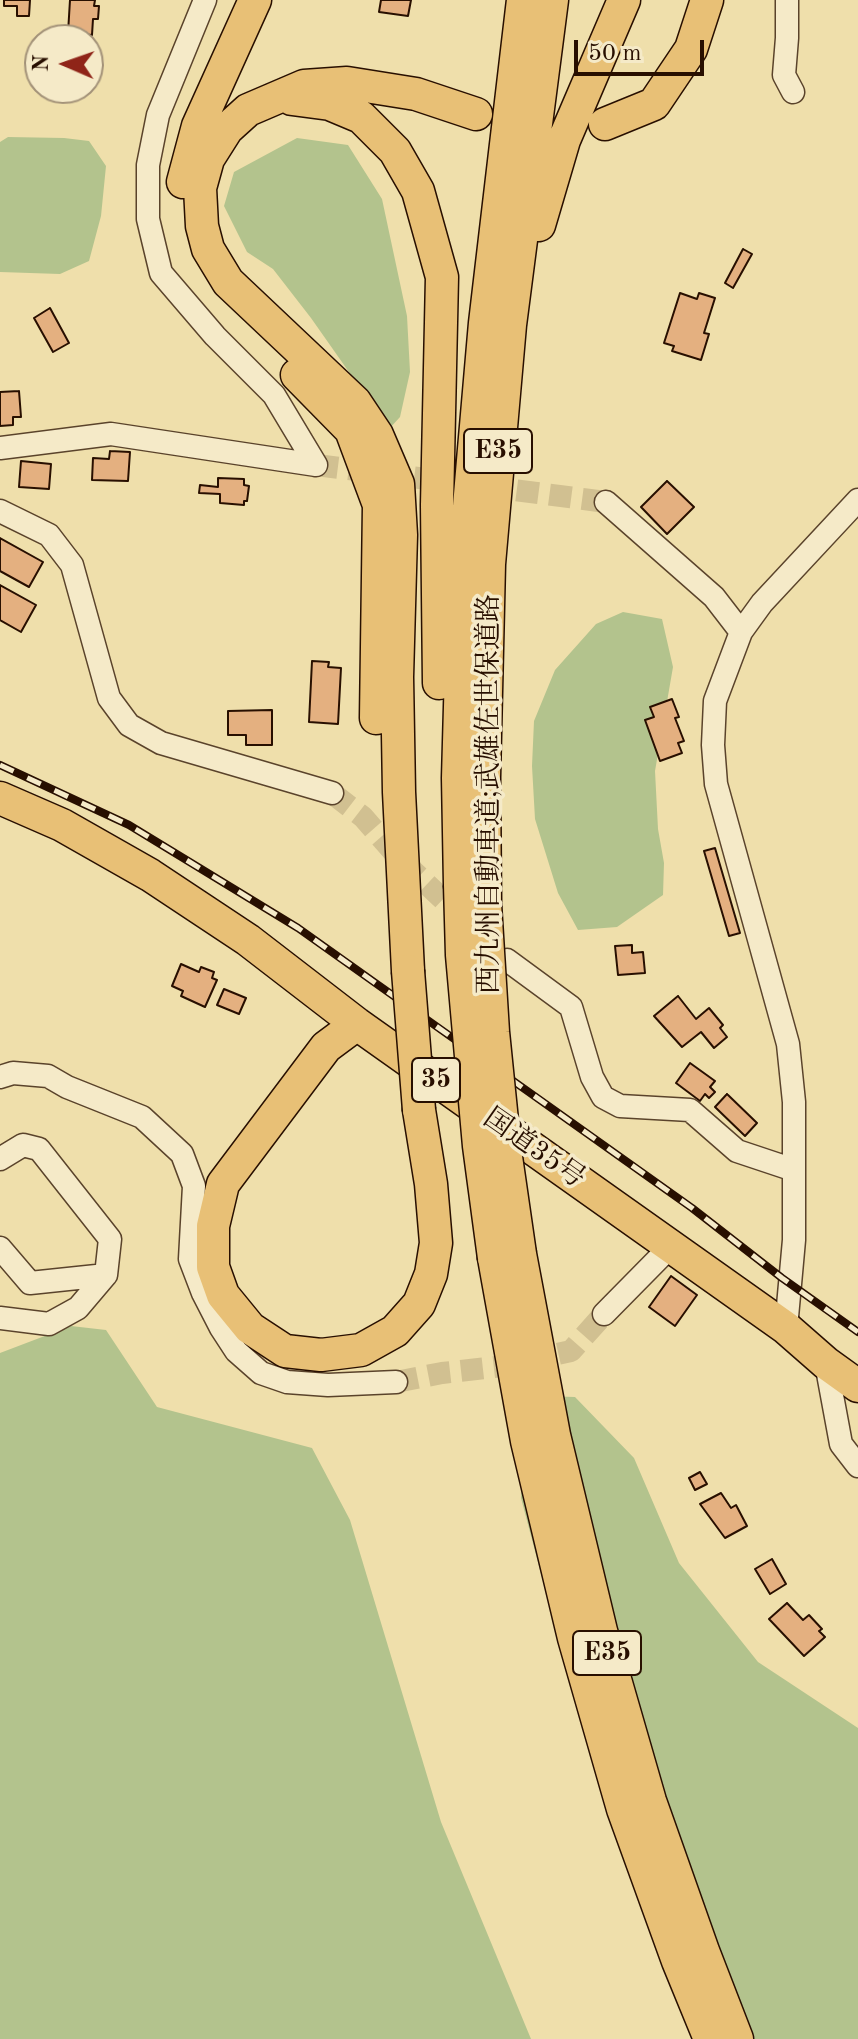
<!DOCTYPE html>
<meta charset="utf-8">
<style>
body{margin:0}
#map{position:relative;width:858px;height:2039px;overflow:hidden;background:#efdfab;font-family:"Old Standard TT",serif}
canvas{display:block}
.north{position:absolute;left:24px;top:24px;width:80px;height:80px;box-sizing:border-box;background:#f5eac8;border:2px solid #a39278;border-radius:50%;rotate:272deg;font-size:22px;font-weight:700;line-height:32px;text-align:center;color:#280f00}
.north::after{content:'';display:block;margin:auto;width:28px;height:36px;background:#8f2418;clip-path:polygon(50% 0,100% 100%,50% 72%,0 100%)}
.scale{position:absolute;left:574px;top:40px;width:130px;height:36px;box-sizing:border-box;border:4px solid #280f00;border-top:0;padding-left:10px;font-size:24px;line-height:28px;white-space:nowrap;color:#280f00;-webkit-text-stroke:6px #f5eac8;paint-order:stroke}
</style>
<div id="map">
<canvas width="858" height="2039"></canvas>
<div class="north">N</div>
<div class="scale">50 m</div>
</div>
<script>
const context = document.querySelector('canvas').getContext('2d');
context.lineJoin = 'round';
function fill(path, color) { context.fillStyle = color; context.fill(path, 'evenodd'); }
const poly = rows => new Path2D(rows.map(r => 'M' + r).join(''));
function trace(path, color, width, dash) { context.strokeStyle = color; context.lineWidth = width; context.lineCap = dash ? 'butt' : 'round'; context.setLineDash(dash || []); context.stroke(path); }
function write(font, color, halo, rows, align = 'center') {
  context.font = font + ' "Old Standard TT","Noto Serif JP",serif'; context.lineWidth = 7; context.setLineDash([]); context.textBaseline = 'middle'; context.strokeStyle = halo; context.fillStyle = color; for (const [text, x, y, turn = 0] of rows) {
    context.save(); context.translate(x, y); context.rotate((+turn || 0) * Math.PI / 180); context.textAlign = isNaN(turn) ? turn : align; if (halo) context.strokeText(text, 0, 0); context.fillText(text, 0, 0); context.restore();
  }
}
fill(poly([
 [8,137,64,138,89,141,106,166,101,216,89,261,60,274,0,272,0,142],
 [297,138,348,145,382,199,407,316,410,372,400,417,389,429,311,318,273,269,247,252,224,206,234,172],
 [623,612,662,619,673,667,655,771,658,829,664,863,663,895,617,927,578,930,558,893,535,819,532,766,534,721,555,670,596,624],
 [71,1326,106,1330,157,1407,312,1448,350,1520,441,1822,531,2039,0,2039,0,1353],
 [542,1396,575,1397,634,1458,679,1563,758,1662,858,1728,858,2039,731,2039,565,1665,521,1498,524,1424]
]), '#b3c38d');
const building = poly([
 [4,0,30,0,29,16,17,16,17,6,4,6,4,0],
 [70,0,95,0,94,6,99,6,98,19,93,19,92,35,68,33,70,0],
 [381,0,411,0,408,16,379,12,381,0],
 [743,249,752,254,733,288,725,283,743,249],
 [680,293,697,299,699,293,715,298,704,333,709,334,701,360,672,351,674,346,664,343,680,293],
 [50,308,69,343,53,352,34,318,50,308],
 [19,391,21,417,13,417,13,425,0,426,0,392,19,391],
 [110,451,130,452,128,481,92,480,93,458,109,459,110,451],
 [21,461,51,464,49,489,19,487,21,461],
 [218,478,244,479,244,485,249,486,247,501,244,501,244,505,220,503,220,494,199,493,200,485,218,487,218,478],
 [667,481,694,507,667,534,641,507,667,481],
 [0,538,43,562,29,587,0,571,0,538],
 [0,585,36,605,21,632,0,620,0,585],
 [312,661,329,662,328,667,341,668,338,724,309,722,312,661],
 [672,699,679,717,675,718,684,741,678,743,682,753,660,761,645,720,654,717,650,707,672,699],
 [272,710,272,745,246,745,246,735,228,735,228,711,272,710],
 [715,848,740,933,729,936,704,851,715,848],
 [632,945,632,953,643,952,645,973,618,975,615,946,632,945],
 [181,964,199,972,201,967,214,972,212,978,217,980,205,1007,181,996,183,991,172,986,181,964],
 [224,989,246,998,239,1014,217,1005,224,989],
 [678,996,696,1019,709,1008,723,1025,720,1028,727,1037,714,1048,701,1032,682,1047,654,1016,678,996],
 [690,1063,715,1081,710,1087,715,1092,709,1098,705,1094,700,1101,676,1083,690,1063],
 [727,1094,757,1123,745,1136,715,1107,727,1094],
 [671,1276,697,1295,675,1326,649,1307,671,1276],
 [700,1472,707,1484,695,1490,689,1478,700,1472],
 [721,1493,731,1508,736,1505,747,1526,725,1538,700,1504,721,1493],
 [772,1559,786,1584,770,1594,755,1569,772,1559],
 [787,1603,803,1620,809,1615,822,1629,819,1631,825,1637,804,1656,769,1619,787,1603]
]);
fill(building, '#e4b080');
trace(building, '#280f00', 2);
trace(poly([
 [316,465,450,482],
 [484,486,606,502],
 [332,793,363,817,398,857,464,919],
 [396,1382,442,1373,504,1366,571,1351,604,1314]
]), '#d1c091', 22, [22, 11]);
const minor = poly([
 [205,0,158,115,148,165,148,219,161,273,215,336,274,395,316,465],
 [787,0,787,38,784,75,793,92],
 [0,448,111,434,316,465],
 [606,502,714,597,741,632],
 [0,511,49,535,72,565,109,698,129,725,161,743,332,793],
 [507,960,571,1007,592,1077,603,1097,620,1106,690,1110,737,1151,794,1170],
 [0,1077,13,1073,48,1076,67,1087,142,1117,182,1154,194,1186,190,1259,203,1293,221,1328,236,1351,261,1373,287,1382,328,1385,396,1382],
 [0,1159,23,1145,39,1149,110,1239,106,1275,78,1308,49,1324,0,1318],
 [0,1248,30,1283,106,1275],
 [604,1314,672,1245],
 [786,1328,794,1240,794,1102,788,1044,716,784,713,745,715,701,741,632,762,603,858,500],
 [826,1363,841,1444,858,1466]
]);
const highway = poly([
 [292,99,330,104,361,117,395,151,418,191,442,277,437,505,439,683],
 [605,124,654,104,691,49,707,0],
 [183,182,198,126,255,0],
 [539,225,564,140,624,0],
 [297,375,351,430,379,505,376,718],
 [0,798,62,825,150,875,248,940,357,1024,786,1328,826,1363,858,1386],
 [460,885,458,778,464,564,485,323,523,0],
 [485,904,484,777,489,564,510,325,552,0],
 [408,971,399,792,397,677,401,535,398,484,377,435,355,402,228,282,208,249,202,226,200,188,208,159,227,129,248,110,304,86,347,83,416,94,476,114],
 [357,1024,326,1047,223,1184,213,1226,213,1267,223,1295,250,1328,285,1351,321,1355,361,1350,395,1331,419,1304,431,1274,436,1243,431,1184,419,1110],
 [520,1254,554,1435,601,1631,650,1801,703,1951,737,2039],
 [494,1258,527,1441,574,1638,623,1809,678,1961,710,2039]
]);
trace(minor, '#5a432b', 25);
trace(highway, '#280f00', 35);
trace(minor, '#f5eac8', 22);
trace(highway, '#e8c076', 32);
const rail = poly([
 [0,765,129,825,298,928,692,1208,782,1278,858,1332]
]);
trace(rail, '#280f00', 8);
trace(rail, '#f5eac8', 5, [15]);
const highwayBridge = poly([
 [460,885,462,955,479,1146,494,1258],
 [485,904,493,1032,505,1150,520,1254],
 [408,971,419,1110]
]);
trace(highwayBridge, '#280f00', 35, []);
trace(highwayBridge, '#e8c076', 32);
for (const [x, y, w] of [
 [498,451,68],
 [436,1080,48],
 [607,1653,68]
]) { const box = new Path2D(); box.roundRect(x - w / 2, y - 22, w, 44, 6); context.fillStyle = '#f5eac8'; context.fill(box); trace(box, '#280f00', 2); }
write('bold 26px', '#280f00', null, [
 ["E35",498,451],
 ["35",436,1080],
 ["E35",607,1653]
]);
write('28px', '#280f00', '#f5eac8', [
 ["西九州自動車道;武雄佐世保道路",490,794,-90],
 ["国道35号",534,1149,35]
]);
</script>
